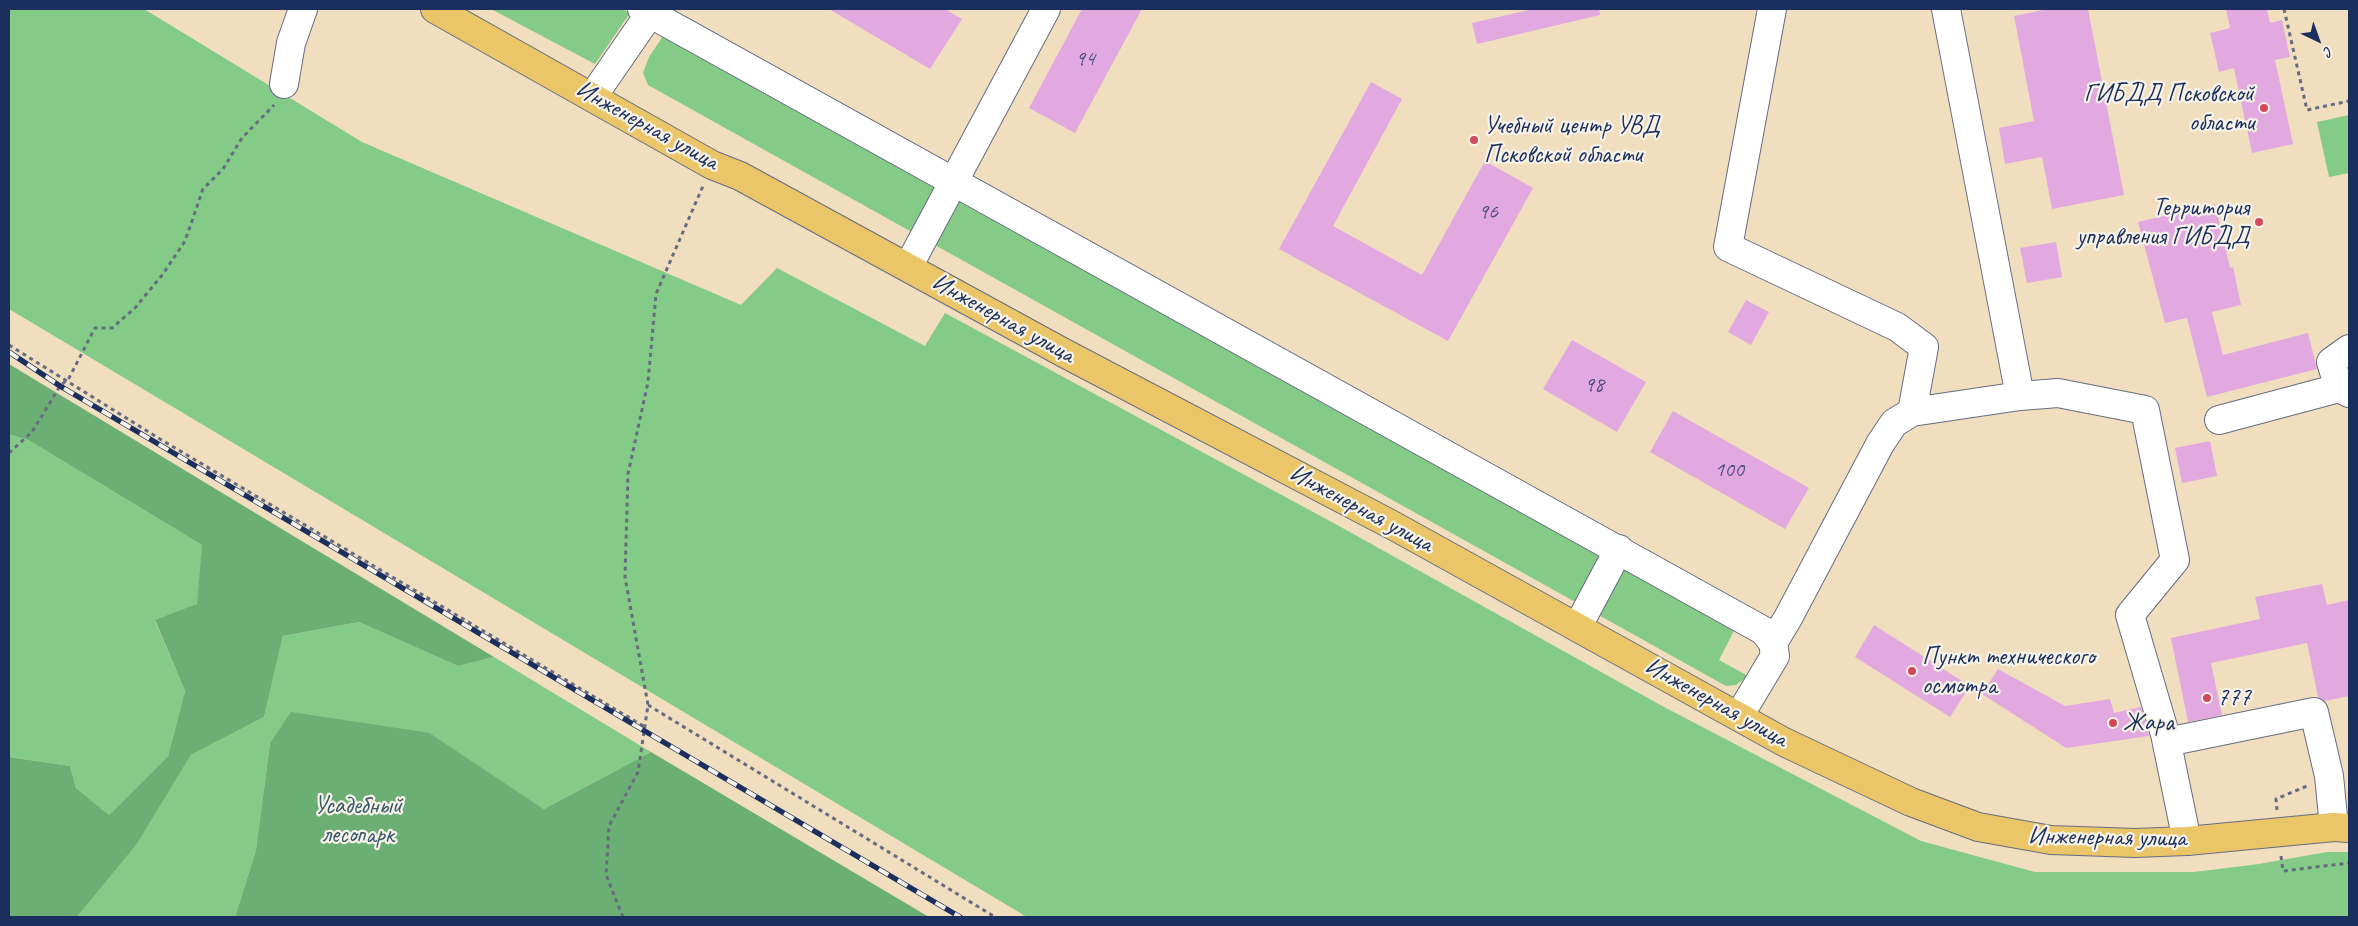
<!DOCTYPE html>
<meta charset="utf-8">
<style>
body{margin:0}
#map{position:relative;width:2358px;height:926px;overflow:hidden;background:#f0debf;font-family:Caveat,sans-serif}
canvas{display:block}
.frame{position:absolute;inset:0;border:10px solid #1b2f5e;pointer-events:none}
.north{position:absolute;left:2293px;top:15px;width:50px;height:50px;-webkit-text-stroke:4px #f7f3e8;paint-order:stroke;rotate:138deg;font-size:14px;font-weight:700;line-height:20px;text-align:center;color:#1b2f5e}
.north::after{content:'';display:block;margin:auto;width:18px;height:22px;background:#1b2f5e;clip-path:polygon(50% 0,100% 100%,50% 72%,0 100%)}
</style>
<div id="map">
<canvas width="2358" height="926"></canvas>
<div class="frame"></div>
<div class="north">С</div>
</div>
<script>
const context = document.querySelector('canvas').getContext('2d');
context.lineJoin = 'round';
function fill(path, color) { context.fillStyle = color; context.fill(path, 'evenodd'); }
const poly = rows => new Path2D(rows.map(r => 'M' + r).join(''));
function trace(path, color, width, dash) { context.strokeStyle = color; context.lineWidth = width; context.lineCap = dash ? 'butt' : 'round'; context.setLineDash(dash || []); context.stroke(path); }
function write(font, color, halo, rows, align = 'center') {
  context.font = font + ' Caveat,sans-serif'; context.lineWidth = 4.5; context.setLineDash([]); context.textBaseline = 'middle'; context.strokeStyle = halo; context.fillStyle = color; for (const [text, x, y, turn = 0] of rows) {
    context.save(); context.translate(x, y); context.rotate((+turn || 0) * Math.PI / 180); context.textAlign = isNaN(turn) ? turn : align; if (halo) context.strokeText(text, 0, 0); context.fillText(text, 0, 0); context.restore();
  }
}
fill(poly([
 [9,9,144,9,362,142,741,305,777,268,925,346,945,313,1339,526,1664,707,1921,841,2035,872,2194,872,2259,864,2327,852,2349,852,2349,917,1027,917,9,309],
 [491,9,622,9,630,13,595,64],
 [671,24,1739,621,1719,660,1748,676,1736,685,1726,686,648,85,643,73,649,57],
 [2349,115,2349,173,2329,177,2317,122],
 [9,434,30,441,202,545,198,604,155,621,185,691,168,756,109,815,76,788,70,766,9,757],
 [359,622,458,666,494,657,651,752,544,809,430,733,270,743,256,850,235,917,77,917,137,844,191,755,264,717,283,636]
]), '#84cb87');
fill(poly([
 [9,364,262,517,494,657,458,666,359,622,283,636,264,717,191,755,137,844,77,917,9,917,9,757,70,766,76,788,109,815,168,756,185,691,155,620,197,604,202,545,30,441,9,434],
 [291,712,430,733,544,809,651,752,929,917,235,917,256,850,270,743]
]), '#6baf74');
fill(poly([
 [829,9,945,9,962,19,930,69],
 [1082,9,1142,9,1075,133,1029,108],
 [1533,9,1599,9,1600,15,1477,44,1472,23],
 [2048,9,2088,9,2124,195,2052,209,2042,157,2005,164,1999,128,2034,121,2014,16],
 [2226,9,2267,9,2270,23,2282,20,2290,57,2275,60,2293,144,2252,153,2234,68,2219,72,2210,33,2230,28],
 [1371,82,1402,99,1333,226,1422,275,1485,161,1533,188,1448,341,1279,249],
 [2215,204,2230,268,2233,267,2241,305,2212,312,2223,355,2308,333,2317,369,2207,397,2187,318,2165,323,2138,222],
 [2056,242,2062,277,2027,283,2020,248],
 [1746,300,1769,312,1751,345,1728,332],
 [1572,340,1646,382,1617,432,1543,389],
 [1673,411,1809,488,1785,529,1650,452],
 [2210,441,2217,476,2182,483,2175,448],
 [2322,584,2327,605,2349,600,2349,696,2325,701,2318,697,2307,643,2211,663,2222,715,2188,722,2171,638,2260,619,2255,597],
 [1874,625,1970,686,1950,717,1855,657],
 [1998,669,2065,706,2110,699,2114,713,2141,707,2149,736,2066,748,1982,694]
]), '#e2a9e0');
const minor = poly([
 [642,9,1764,631,1773,643,1775,656,1739,716],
 [1772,9,1728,247,1897,327,1924,347,1912,412],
 [1946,9,2020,396],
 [284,84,291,43,303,9],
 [593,96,653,9],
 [908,267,1046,9],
 [2349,349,2331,362,2339,388,2349,393],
 [2219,420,2339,388],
 [1578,626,1619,549],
 [1773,643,1788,618,1880,444,1894,423,1912,412,2020,396,2058,393,2145,410,2175,560,2130,615,2165,734,2187,841],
 [2167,742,2314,712,2329,776,2334,827]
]);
const major = poly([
 [435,9,712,165,740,176,1064,353,1394,526,1784,742,1911,802,1978,827,2051,840,2135,843,2187,841,2334,827,2349,828]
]);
trace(minor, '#666c80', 30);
trace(major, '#666c80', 30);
trace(poly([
 [2284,9,2307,110,2349,101],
 [9,345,160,439,645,727],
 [9,453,32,432,60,386,69,378,95,328,112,328,135,308,163,274,185,241,203,189,223,169,242,138,274,105],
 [648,705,995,917],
 [2277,810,2276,799,2307,786],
 [2281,856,2283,871,2349,863],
 [623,917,606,875,609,826,638,772,648,705,625,577,628,474,648,382,656,294,703,186]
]), '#666c80', 3, [4, 4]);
trace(minor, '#fff', 28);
trace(major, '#ebc669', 28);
const rail = poly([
 [9,352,60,386,960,917]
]);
trace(rail, '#1b2f5e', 5.5);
trace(rail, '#f7f3e8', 4, [11]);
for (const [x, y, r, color] of [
 [2264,108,5,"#d1495b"],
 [1474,140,5,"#d1495b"],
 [2259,222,5,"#d1495b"],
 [1912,671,5,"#d1495b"],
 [2207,698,5,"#d1495b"],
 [2113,723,5,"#d1495b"]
]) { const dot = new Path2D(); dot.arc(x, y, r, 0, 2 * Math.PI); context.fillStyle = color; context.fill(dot); trace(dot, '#f7f3e8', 2); }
write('22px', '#4d4e7e', null, [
 ["94",1085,59],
 ["96",1488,212],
 ["98",1594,385],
 ["100",1729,470]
]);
write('25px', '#1b2f5e', '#f7f3e8', [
 ["ГИБДД Псковской",2254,94,"right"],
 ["области",2254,123,"right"],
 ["Учебный центр УВД",1484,126],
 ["Псковской области",1484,155],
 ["Территория",2249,208,"right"],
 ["управления ГИБДД",2249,237,"right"],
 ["Пункт технического",1922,657],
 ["осмотра",1922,686],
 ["777",2217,698],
 ["Жара",2123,723]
], 'left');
write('25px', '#1b2f5e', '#f7f3e8', [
 ["Инженерная улица",647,126,29],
 ["Инженерная улица",1003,319,29],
 ["Инженерная улица",1361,509,28],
 ["Инженерная улица",1716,703,29],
 ["Инженерная улица",2107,838,1]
]);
write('25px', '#355668', '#f7f3e8', [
 ["Усадебный",358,806],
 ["лесопарк",358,835]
]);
</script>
